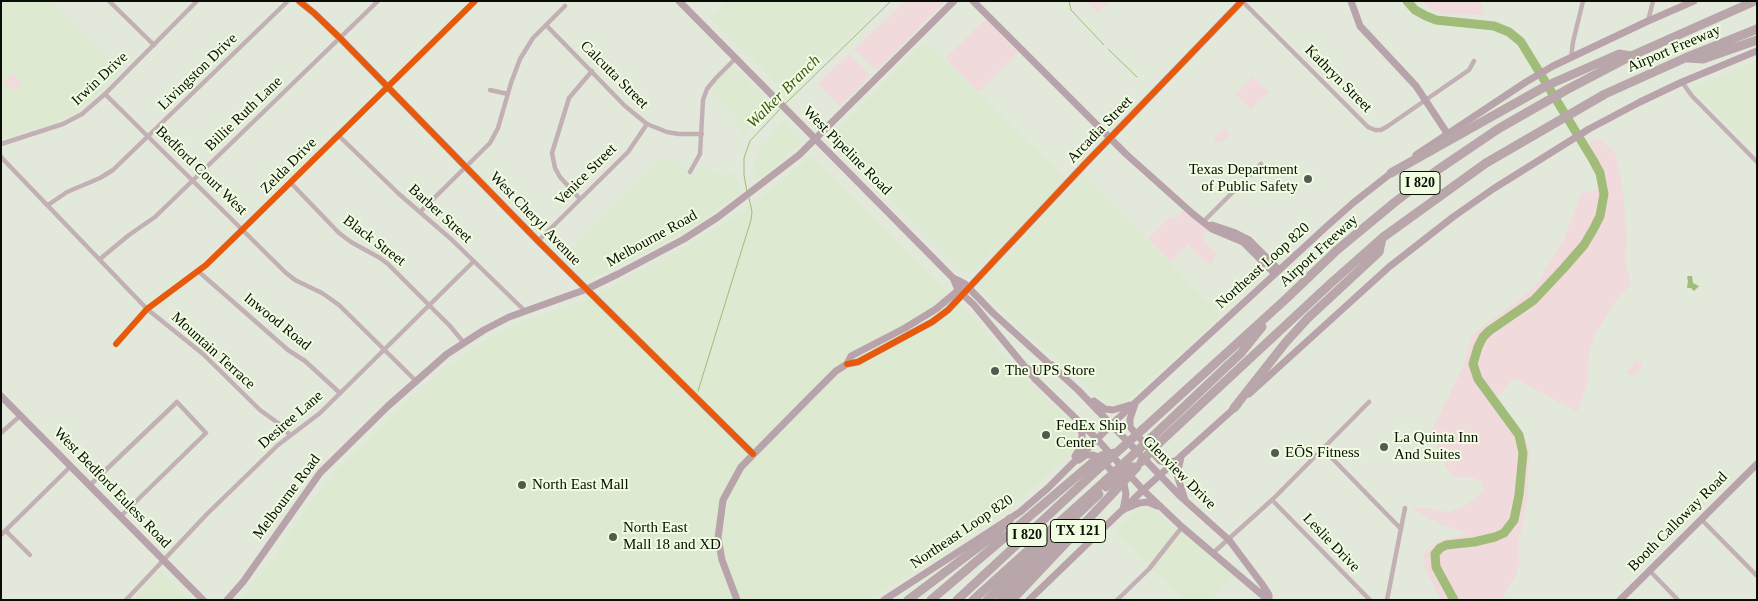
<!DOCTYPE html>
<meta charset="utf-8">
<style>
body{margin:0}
#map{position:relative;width:1758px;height:601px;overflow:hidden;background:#e2e9da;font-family:"Times New Roman",serif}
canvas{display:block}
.frame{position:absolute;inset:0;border:2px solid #090d05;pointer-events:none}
</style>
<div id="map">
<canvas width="1758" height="601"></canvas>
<div class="frame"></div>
</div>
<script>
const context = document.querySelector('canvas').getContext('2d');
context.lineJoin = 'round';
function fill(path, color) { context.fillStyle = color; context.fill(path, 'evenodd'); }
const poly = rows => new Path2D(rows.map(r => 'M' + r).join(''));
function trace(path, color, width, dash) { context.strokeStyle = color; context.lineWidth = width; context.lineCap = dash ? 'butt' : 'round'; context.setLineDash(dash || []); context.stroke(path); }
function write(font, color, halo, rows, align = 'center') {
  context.font = font + ' "Times New Roman",serif'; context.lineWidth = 4; context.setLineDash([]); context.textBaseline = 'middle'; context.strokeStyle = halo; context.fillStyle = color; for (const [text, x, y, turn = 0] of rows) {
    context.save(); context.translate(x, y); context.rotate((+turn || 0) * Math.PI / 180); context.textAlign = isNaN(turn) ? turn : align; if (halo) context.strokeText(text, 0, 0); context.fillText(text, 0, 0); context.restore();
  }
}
fill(poly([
 [1,1,52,1,122,70,90,101,73,114,51,124,1,139],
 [726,1,877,1,880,4,785,96,772,78,710,18],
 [925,41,1066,179,994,254,991,251,969,276,829,138],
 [1757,61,1757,153,1691,88],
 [733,66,772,106,744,134,733,122,737,118,710,90,718,80],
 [783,121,801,141,799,145,763,176,755,181,754,164,758,151],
 [812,156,963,307,983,328,998,349,1073,424,1076,430,1076,447,1071,453,1021,499,959,542,869,600,239,600,257,579,279,552,304,510,336,471,405,403,447,367,486,340,500,332,519,323,586,300,695,242,750,206],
 [673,159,694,176,701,165,726,176,734,172,742,192,694,226,652,250,585,281,562,258,658,161],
 [1083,175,1221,316,1125,402,1118,405,1110,405,1101,400,1062,363,1027,334,978,285],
 [1147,508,1155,511,1234,576,1211,600,1183,600,1116,531,1133,513,1138,510],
 [160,570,190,600,133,600]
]), '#dde9d0');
fill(poly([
 [905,1,946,1,878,69,875,69,854,49],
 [1086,1,1109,1,1098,13],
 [1421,1,1480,1,1485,15,1444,14,1433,10],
 [986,19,1018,53,979,92,945,58],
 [849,54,870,74,869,78,840,106,818,84],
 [13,73,22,82,13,91,4,82],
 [1253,76,1269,92,1251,110,1235,94],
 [1112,108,1120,115,1111,124,1103,117],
 [1224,127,1229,136,1223,142,1215,141,1214,137],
 [1594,139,1601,139,1616,153,1623,192,1627,238,1625,261,1631,284,1614,303,1593,339,1589,354,1587,386,1577,412,1514,378,1496,399,1529,445,1528,496,1518,546,1520,562,1515,578,1501,600,1441,600,1425,570,1424,555,1427,549,1439,541,1467,533,1439,524,1411,508,1428,508,1449,512,1463,506,1474,500,1484,489,1481,481,1471,477,1453,477,1445,466,1431,432,1464,365,1472,335,1522,297,1537,284,1565,237,1581,193,1608,187,1589,143],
 [1184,209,1208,230,1208,232,1203,233,1204,239,1210,248,1217,253,1210,266,1188,245,1170,262,1148,239,1169,217,1177,218],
 [1636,359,1643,364,1634,377,1627,372]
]), '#f1dadc');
fill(poly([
 [1688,276,1692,276,1693,283,1699,286,1694,291,1691,288,1687,288,1688,281,1687,277]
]), '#a0bc78');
trace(poly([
 [1069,1,1071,10,1104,45],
 [1108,49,1137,77],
 [785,104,891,1],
 [747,192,744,175,744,158,750,141,780,109],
 [698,391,751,220,752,212,749,198]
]), '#a0bc78', 1);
trace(poly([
 [1407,1,1415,10,1426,16,1436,20,1494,26,1509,32,1521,42,1593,160,1600,173,1604,194,1600,216,1594,228,1584,245,1563,269,1534,300,1489,331,1483,337,1478,347,1473,364,1478,379,1519,435,1523,453,1519,495,1514,520,1504,533,1495,537,1474,542,1446,545,1440,548,1435,554,1436,567,1454,600]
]), '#a0bc78', 9);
trace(poly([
 [109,1,154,45],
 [1242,1,1368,127,1375,130,1381,130,1388,126,1469,70,1474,61],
 [1648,21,1653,1],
 [546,25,625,106,647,124,667,132,679,134,702,134],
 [1571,58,1573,42,1583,1],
 [1682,82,1692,96,1757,162],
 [490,90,508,94],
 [105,94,285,272,295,280,322,293,339,305,416,381],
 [338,135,399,194,451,239,525,311],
 [1,144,63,124,82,114,105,94,197,1],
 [1,157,147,309,203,354,260,410,278,423,290,435],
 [690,172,700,154,703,100,707,89,716,78,736,58],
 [290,182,339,233,351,242,380,258,388,264,450,326,464,343],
 [580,199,560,177,555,168,552,153,569,98,592,71],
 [48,205,67,192,100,178,113,170,288,1],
 [420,212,490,143,498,128,511,83,520,59,533,38,565,6],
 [1203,222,1261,164],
 [538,241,628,152,647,124],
 [100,259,129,235,155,217,378,1],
 [198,271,288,350,305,361,340,393],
 [116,344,147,309,206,265,243,229,475,1],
 [1,433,21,415],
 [1326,452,1401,529],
 [90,485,177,402,206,433,121,516],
 [1275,503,1370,600],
 [1701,519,1757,576],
 [6,531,30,555],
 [1,535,71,466],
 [1213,553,1273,499,1369,402],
 [1649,570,1678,600],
 [126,600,207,514,278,445,320,413,474,261],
 [1117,600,1149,569,1182,527],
 [1387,600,1405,508]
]), '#c2b0b5', 4.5);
trace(poly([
 [299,1,314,13,340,38,538,241,753,454],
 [679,1,953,278,965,284,993,313,1078,390,1180,496,1229,540,1262,584,1269,595,1269,600],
 [973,1,1126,154,1193,214,1212,229,1243,242,1275,274],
 [1351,1,1360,26,1416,86,1447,133],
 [1416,155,1526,82,1553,66,1648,21,1694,1],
 [1212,225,1233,232,1249,240,1279,270],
 [953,278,958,290,974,305,1035,379,1097,439,1143,490,1182,527,1268,600],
 [847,364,858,362,932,322,948,310,1084,165,1242,1],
 [1025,368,1042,372,1052,365],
 [1249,394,1389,267,1453,217,1493,189,1589,129,1640,102,1682,82,1757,51],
 [1,396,203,600],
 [1094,401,1105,409,1113,410,1130,405],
 [1135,404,1130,419,1130,427,1160,461,1167,463,1174,461],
 [1075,456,1079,450,1082,441,1082,433,1077,422],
 [1181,457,1177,475,1185,500],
 [1079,460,1086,455,1093,455,1099,457,1124,484,1126,494,1123,510],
 [1127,508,1139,503,1148,502,1157,506],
 [227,600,243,582,320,473,388,406,447,354,484,330,509,317,587,289,618,274,684,239,718,217,799,155,954,1],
 [737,600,722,560,718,538,723,500,741,467,809,398,836,371,847,364,851,356,905,328,936,309,961,288],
 [884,600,1020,512,1048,488,1112,424,1326,227,1353,203,1395,170],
 [1029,600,1141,492,1238,405],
 [1620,600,1757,464]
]), '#b8a3aa', 7);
trace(poly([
 [1688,58,1703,59,1757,40],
 [1391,173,1546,86,1619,54,1631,56],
 [1234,408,1286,342,1308,318,1379,252,1382,238],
 [1143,429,1287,298,1337,250,1395,202,1436,171,1498,129,1568,89,1631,56,1755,1],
 [1152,437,1241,353,1262,327],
 [1158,444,1330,284,1382,238,1486,163,1605,94,1685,58,1757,29],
 [908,600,993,536,1010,519],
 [931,600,1091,464],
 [957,600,1097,470],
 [973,600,1105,481],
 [987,600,1099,494],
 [1000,600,1076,525],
 [1012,600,1113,493]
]), '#b8a6aa', 9);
trace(poly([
 [1141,462,1158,444],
 [1091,464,1102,456,1115,453],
 [1097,470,1143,429],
 [1105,481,1152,437],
 [1106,487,1128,467,1137,467],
 [1113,493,1137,467]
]), '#b8a6aa', 9);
trace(poly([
 [299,1,314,13,340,38,538,241,753,454],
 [116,344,147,309,206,265,243,229,475,1],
 [847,364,858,362,932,322,948,310,1084,165,1242,1]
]), '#e8590c', 6);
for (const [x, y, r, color] of [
 [1308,179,5,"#555a50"],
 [995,371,5,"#555a50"],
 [1046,435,5,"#555a50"],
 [1384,447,5,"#555a50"],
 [1275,453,5,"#555a50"],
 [522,485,5,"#555a50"],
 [613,537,5,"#555a50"]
]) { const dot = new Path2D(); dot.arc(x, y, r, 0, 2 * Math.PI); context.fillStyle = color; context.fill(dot); trace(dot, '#f0fde1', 2); }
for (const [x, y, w] of [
 [1420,183,40],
 [1078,531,55],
 [1027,535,40]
]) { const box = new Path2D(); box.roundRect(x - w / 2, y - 11.5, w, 23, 4); context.fillStyle = '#f0fde1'; context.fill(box); trace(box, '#090d05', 1); }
write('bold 14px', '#090d05', null, [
 ["I 820",1420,183],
 ["TX 121",1078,531],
 ["I 820",1027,535]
]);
write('15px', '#090d05', '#f0fde1', [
 ["Airport Freeway",1674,49,-23],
 ["Livingston Drive",198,72,-44],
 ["Calcutta Street",614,75,45],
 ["Irwin Drive",100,79,-43],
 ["Kathryn Street",1338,79,45],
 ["Billie Ruth Lane",244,114,-44],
 ["Arcadia Street",1100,130,-46],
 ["West Pipeline Road",847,151,45],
 ["Zelda Drive",289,166,-45],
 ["Bedford Court West",201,171,44],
 ["Venice Street",586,175,-45],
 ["Barber Street",440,214,42],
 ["West Cheryl Avenue",535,219,46],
 ["Melbourne Road",652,239,-29],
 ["Black Street",374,241,37],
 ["Airport Freeway",1319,251,-42],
 ["Northeast Loop 820",1263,266,-42],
 ["Inwood Road",277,322,39],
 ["Mountain Terrace",213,351,42],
 ["Desiree Lane",291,420,-41],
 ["Glenview Drive",1179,473,45],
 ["West Bedford Euless Road",112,488,46],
 ["Melbourne Road",287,497,-53],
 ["Booth Calloway Road",1678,522,-45],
 ["Northeast Loop 820",962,532,-34],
 ["Leslie Drive",1331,543,46]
]);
write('15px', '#090d05', '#f0fde1', [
 ["Texas Department",1298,170,"right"],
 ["of Public Safety",1298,187,"right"],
 ["The UPS Store",1005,371],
 ["FedEx Ship",1056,426],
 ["Center",1056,443],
 ["La Quinta Inn",1394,438],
 ["And Suites",1394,455],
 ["EŌS Fitness",1285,453],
 ["North East Mall",532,485],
 ["North East",623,528],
 ["Mall 18 and XD",623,545]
], 'left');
write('italic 16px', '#405919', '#f0fde1', [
 ["Walker Branch",784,92,-45]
]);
</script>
